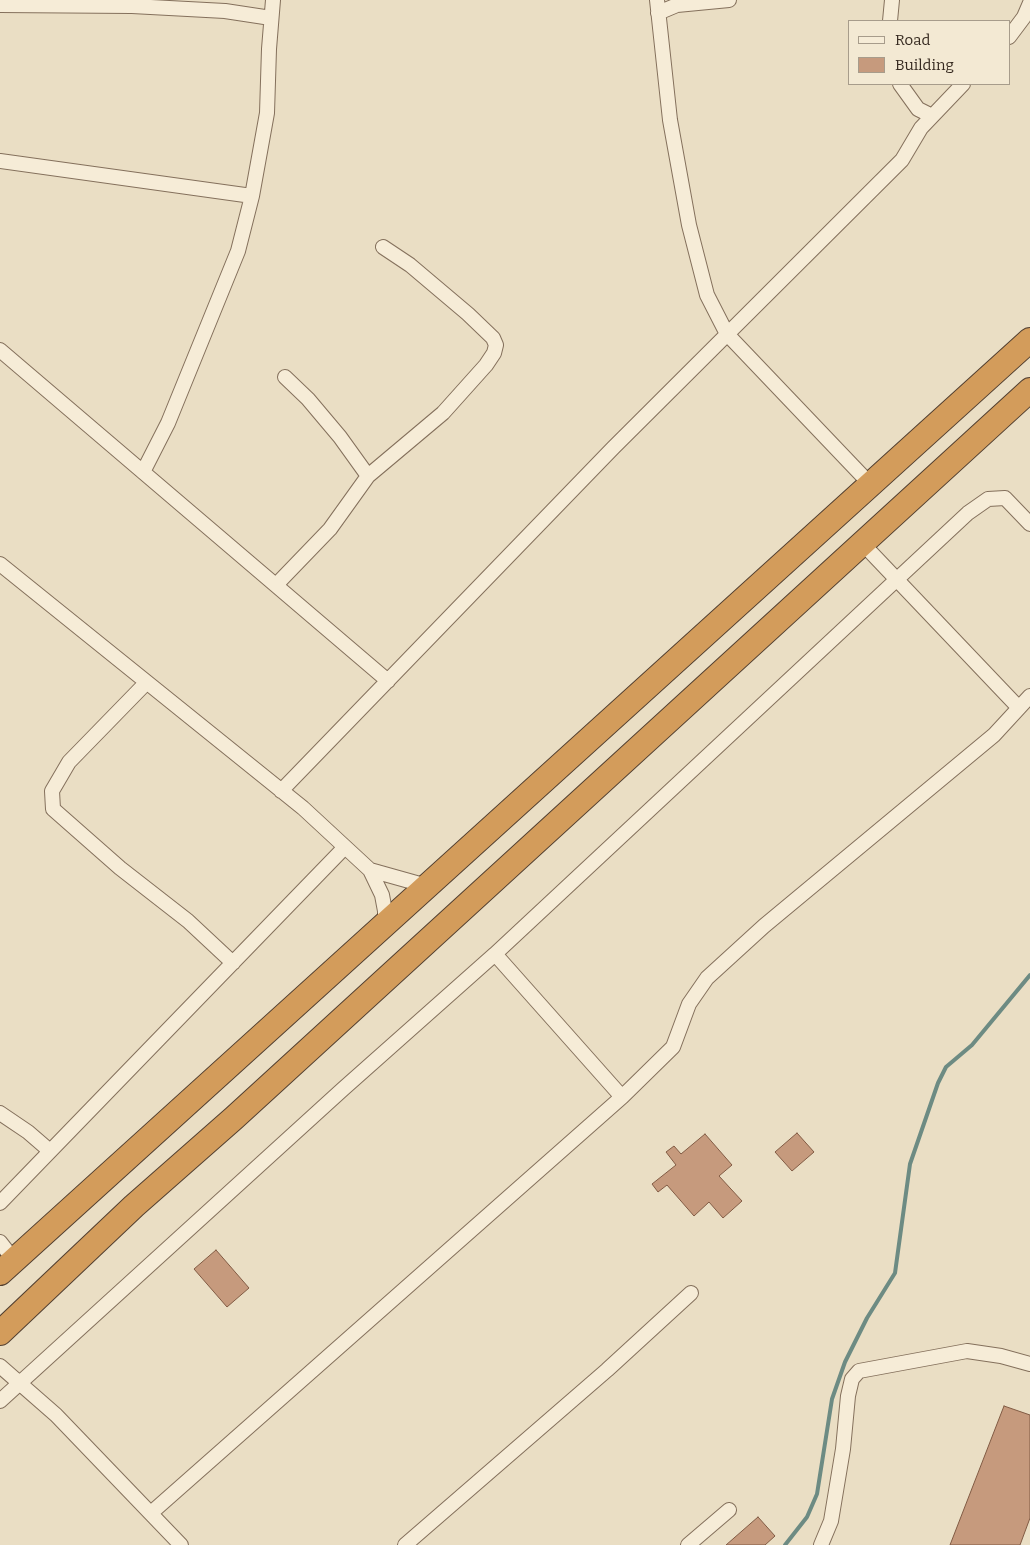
<!DOCTYPE html>
<style>
body{margin:0}
#map{position:relative;width:1030px;height:1545px;overflow:hidden;background:#eadec4;font-family:Bitter,serif}
canvas{display:block}
.legend{position:absolute;left:848px;top:20px;width:162px;height:65px;box-sizing:border-box;background:#f3e9d3;border:1px solid #a79c8b;margin:0;padding:6px 9px;list-style:none;font-size:15px;color:#35291f}
.legend li{display:flex;align-items:center;gap:10px;height:25px}
.legend b{width:25px;border:1px solid #a79c8b}
</style>
<div id="map">
<canvas width="1030" height="1545"></canvas>
<ul class="legend">
<li><b style="height:6px;background:#f6ecd7"></b>Road</li>
<li><b style="height:14px;background:#c69a7d"></b>Building</li>
</ul>
</div>
<script>
const context = document.querySelector('canvas').getContext('2d');
context.lineJoin = 'round';
const poly = rows => new Path2D(rows.map(r => 'M' + r).join(''));
function trace(path, color, width, dash) { context.strokeStyle = color; context.lineWidth = width; context.lineCap = dash ? 'butt' : 'round'; context.setLineDash(dash || []); context.stroke(path); }
function fill(path, color) { context.fillStyle = color; context.fill(path, 'evenodd'); }
trace(poly([
 [785,1545,807,1517,817,1494,832,1399,845,1362,867,1318,895,1273,910,1164,938,1083,946,1067,972,1045,1030,975]
]), '#6d8b83', 4);
const building = poly([
 [797,1133,814,1152,792,1171,775,1152,797,1133],
 [705,1134,732,1165,719,1176,742,1201,723,1218,709,1202,694,1216,667,1185,658,1192,652,1184,676,1165,666,1152,674,1146,681,1154,705,1134],
 [216,1250,249,1288,227,1307,194,1269,216,1250],
 [1004,1406,1030,1415,1030,1518,1020,1545,950,1545,1004,1406],
 [758,1517,775,1536,765,1545,726,1545,758,1517]
]);
fill(building, '#c69a7d');
trace(building, '#815b44', 1);
const street = poly([
 [657,0,670,120,689,225,707,295,727,334,871,485],
 [0,5,132,6,225,11,271,18],
 [658,13,677,5,729,0],
 [890,21,892,0],
 [1009,37,1024,17,1030,3],
 [900,84,918,109,932,116],
 [0,161,252,196],
 [0,350,388,681],
 [285,377,308,399,340,437,368,476],
 [143,472,168,423,238,251,252,196,267,113,269,49,273,0],
 [862,543,1019,708],
 [0,564,303,808,370,870,382,895,385,911,385,924],
 [276,585,330,529,368,476,443,413,486,365,494,353,496,345,493,338,468,314,410,265,383,247],
 [146,683,69,762,52,791,53,809,120,868,188,921,233,963],
 [281,791,613,448,902,160,921,128,963,84],
 [370,870,427,886],
 [495,954,622,1097],
 [0,1113,28,1132,50,1151],
 [0,1203,345,847],
 [0,1242,14,1260],
 [0,1366,56,1415,181,1545],
 [0,1401,343,1089,495,954,968,513,988,499,1005,498,1030,524],
 [151,1513,622,1097,673,1047,689,1004,707,978,764,926,994,735,1030,696],
 [405,1545,607,1370,691,1293],
 [688,1545,729,1510],
 [821,1545,831,1521,843,1449,848,1396,852,1379,859,1371,967,1351,1001,1356,1030,1364]
]);
const highway = poly([
 [0,1273,1030,340],
 [0,1333,134,1206,234,1118,1030,390]
]);
trace(street, '#84705c', 16);
trace(highway, '#523f30', 26);
trace(street, '#f6ecd7', 14);
trace(highway, '#d39c5b', 24);
</script>
